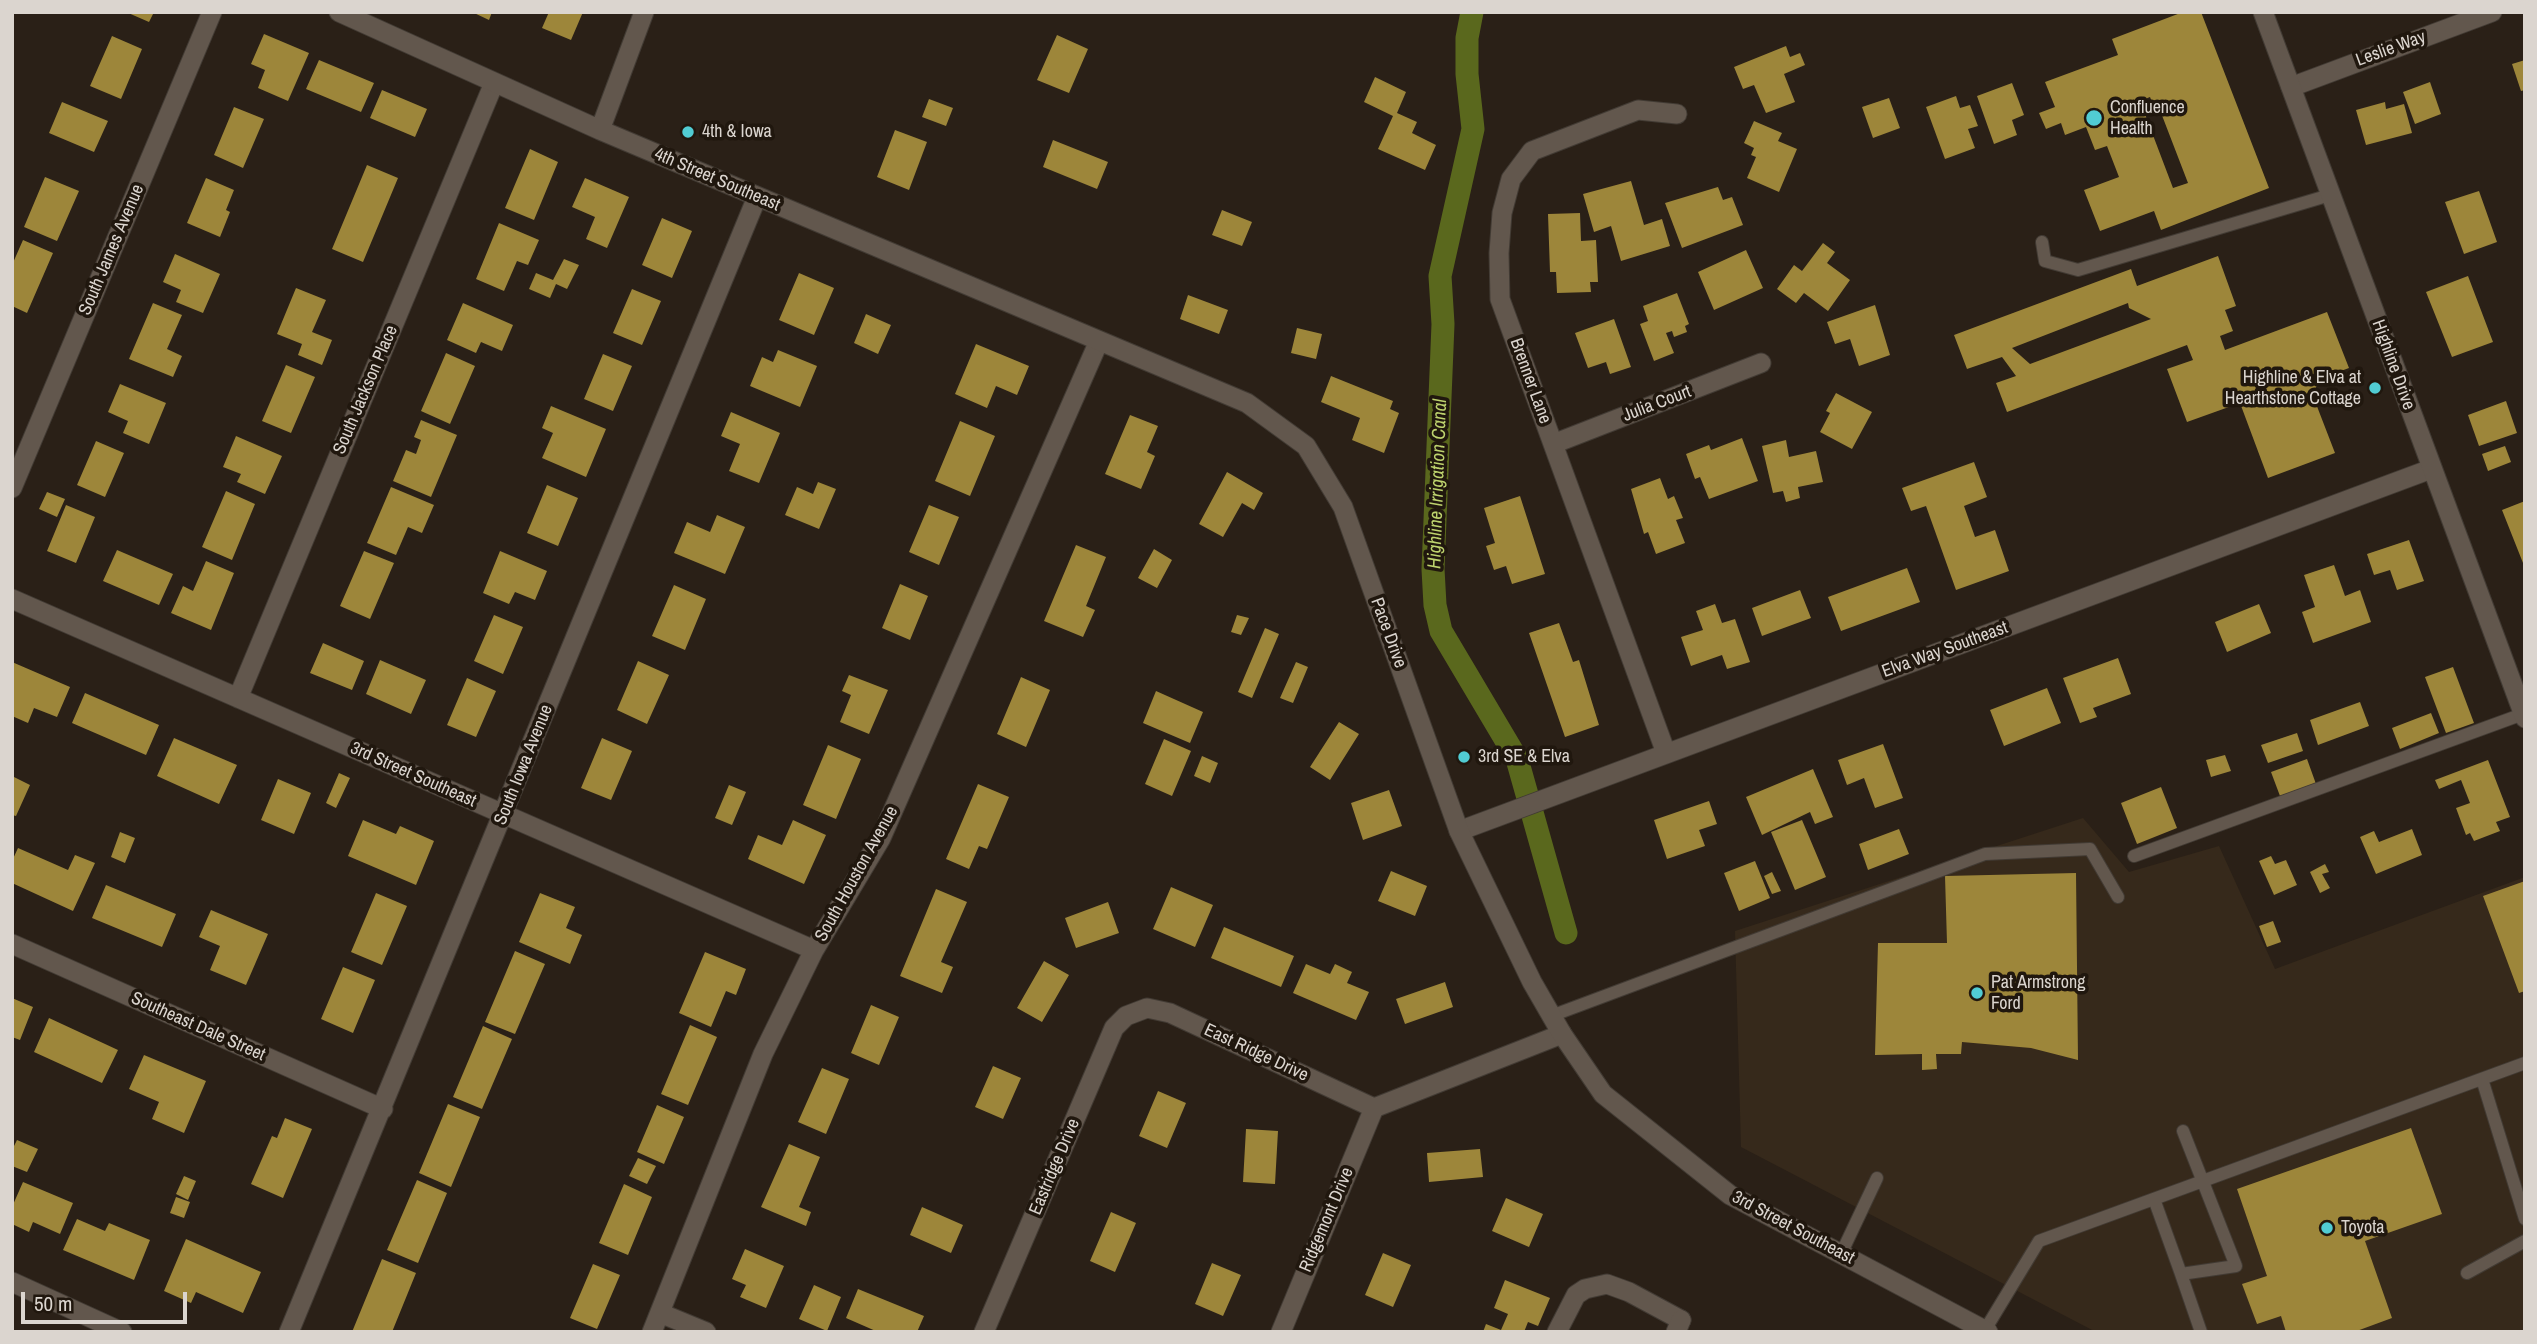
<!DOCTYPE html>
<style>
body{margin:0}
#map{position:relative;width:2537px;height:1344px;overflow:hidden;background:#2a2017;font-family:"Archivo Narrow",sans-serif}
canvas{display:block}
.frame{position:absolute;inset:0;border:14px solid #dbd5cf;pointer-events:none}
.scale{position:absolute;left:21px;top:1292px;width:166px;height:32px;box-sizing:border-box;border:4px solid #dbd5cf;border-top:0;padding-left:9px;font-size:21px;line-height:24px;white-space:nowrap;color:#dbd5cf;-webkit-text-stroke:5px #20170e;paint-order:stroke}
</style>
<div id="map">
<canvas width="2537" height="1344"></canvas>
<div class="frame"></div>
<div class="scale">50 m</div>
</div>
<script>
const context = document.querySelector('canvas').getContext('2d');
context.lineJoin = 'round';
function fill(path, color) { context.fillStyle = color; context.fill(path, 'evenodd'); }
const poly = rows => new Path2D(rows.map(r => 'M' + r).join(''));
function trace(path, color, width, dash) { context.strokeStyle = color; context.lineWidth = width; context.lineCap = dash ? 'butt' : 'round'; context.setLineDash(dash || []); context.stroke(path); }
function write(font, color, halo, rows, align = 'center') {
  context.font = font + ' "Archivo Narrow",sans-serif'; context.lineWidth = 7; context.setLineDash([]); context.textBaseline = 'middle'; context.strokeStyle = halo; context.fillStyle = color; for (const [text, x, y, turn = 0] of rows) {
    context.save(); context.translate(x, y); context.rotate((+turn || 0) * Math.PI / 180); context.textAlign = isNaN(turn) ? turn : align; if (halo) context.strokeText(text, 0, 0); context.fillText(text, 0, 0); context.restore();
  }
}
fill(poly([
 [2083,818,2129,872,2219,846,2275,969,2525,877,2525,1332,2096,1332,1741,1147,1735,931]
]), '#36291b');
trace(poly([
 [1472,12,1467,38,1467,74,1473,129,1440,276,1443,324,1433,569,1435,605,1441,631,1517,759,1566,933]
]), '#5a681d', 23);
fill(poly([
 [126,12,154,12,149,22],
 [472,12,492,12,489,20],
 [549,12,583,12,571,40,542,28],
 [2183,12,2201,12,2269,188,2161,230,2154,211,2100,231,2084,190,2119,177,2107,146,2095,150,2086,127,2065,135,2061,123,2046,129,2039,113,2055,107,2045,82,2118,55,2112,39],
 [2150,97,2154,107,2158,105,2188,183,2173,188,2140,101],
 [264,34,309,53,288,101,258,88,265,70,251,64],
 [1057,35,1088,49,1069,93,1037,80],
 [112,36,142,49,121,99,90,86],
 [1786,46,1790,57,1800,53,1805,65,1784,74,1795,102,1766,113,1754,85,1743,89,1734,67],
 [319,60,374,83,361,112,306,89],
 [2525,60,2525,90,2521,91,2512,64],
 [1375,77,1406,92,1397,113,1417,122,1412,133,1436,145,1425,170,1378,149,1393,116,1364,102],
 [2430,82,2441,114,2415,124,2403,92],
 [2012,83,2024,115,2012,120,2017,135,1994,144,1977,96],
 [382,90,427,109,415,137,370,118],
 [1956,96,1960,108,1970,105,1978,126,1968,129,1975,148,1945,159,1926,107],
 [1889,98,1900,128,1873,138,1862,107],
 [929,99,953,108,946,126,922,117],
 [62,102,108,121,94,152,49,133],
 [2385,102,2386,109,2404,104,2412,133,2366,145,2356,110],
 [234,107,264,119,243,168,214,155],
 [1754,121,1782,133,1778,141,1797,149,1779,192,1747,178,1756,157,1751,155,1754,148,1744,143],
 [895,130,927,142,909,190,877,177],
 [1053,140,1108,162,1097,189,1043,167],
 [530,149,558,162,534,220,505,208],
 [367,165,398,178,363,262,332,249],
 [45,177,79,191,57,241,24,227],
 [206,178,234,190,226,210,230,212,220,237,187,223],
 [585,178,629,197,607,248,586,239,595,217,572,207],
 [1631,181,1644,225,1662,219,1670,246,1621,261,1611,226,1594,232,1583,194],
 [1718,187,1723,200,1732,197,1743,225,1682,248,1665,203],
 [2479,191,2497,242,2464,254,2445,202],
 [1222,210,1252,222,1242,246,1212,235],
 [1580,213,1581,241,1596,240,1598,282,1590,282,1591,292,1557,293,1556,272,1550,272,1548,214],
 [662,218,692,231,672,278,642,265],
 [499,223,539,240,528,265,517,261,504,291,476,279],
 [23,240,53,253,27,313,12,306,12,265],
 [1823,243,1835,252,1827,263,1850,280,1828,311,1804,293,1796,303,1777,289,1794,265,1802,271],
 [1746,250,1763,288,1714,310,1698,272],
 [175,254,220,274,203,313,176,302,181,290,163,282],
 [2218,256,2236,306,2225,310,2233,331,2220,336,2225,350,2327,312,2349,368,2319,379,2313,396,2335,453,2268,478,2240,403,2187,422,2167,369,2193,360,2187,345,2007,412,1996,383,2016,376,2002,357,1967,369,1954,335,2131,269,2137,286],
 [2128,303,2129,308,2151,319,2030,364,2012,348],
 [564,259,579,265,567,289,556,284,550,298,529,289,536,273,553,280],
 [799,273,834,288,814,335,779,320],
 [2468,276,2493,342,2452,357,2426,292],
 [296,288,326,300,312,332,332,340,322,365,298,355,302,344,277,334],
 [632,289,661,301,642,345,613,333],
 [1677,293,1689,324,1685,326,1687,332,1674,337,1672,331,1666,333,1674,353,1654,361,1640,324,1648,321,1643,306],
 [1188,295,1228,310,1219,334,1180,319],
 [153,303,182,315,167,349,182,356,173,377,129,359],
 [463,303,513,325,502,351,481,342,476,353,447,340],
 [1875,305,1890,355,1859,366,1850,339,1835,344,1827,322],
 [866,314,891,325,878,354,854,343],
 [1614,319,1631,367,1610,374,1606,362,1588,368,1575,333],
 [1297,328,1322,334,1316,359,1291,353],
 [976,344,1029,366,1017,395,996,386,987,408,955,394],
 [778,350,817,366,800,407,750,386,762,357,773,362],
 [446,353,475,366,450,424,421,411],
 [603,354,632,366,613,411,584,399],
 [286,365,315,377,291,433,262,421],
 [1331,376,1393,401,1390,409,1399,413,1384,453,1352,440,1360,418,1321,402],
 [120,384,166,403,149,444,123,433,128,421,108,412],
 [1836,393,1872,412,1852,449,1820,432,1830,413,1826,411],
 [2506,401,2517,433,2479,446,2468,415],
 [551,406,606,429,586,477,542,458,553,433,542,428],
 [731,412,780,433,759,483,729,471,740,444,721,436],
 [1130,415,1158,426,1147,452,1155,456,1141,489,1105,474],
 [421,420,457,435,431,497,393,481,406,450,416,454,421,440,414,437],
 [960,421,995,436,970,496,935,481],
 [236,436,282,456,265,494,237,482,241,474,223,467],
 [1742,438,1758,481,1709,499,1700,477,1695,479,1686,454,1709,445,1711,450],
 [1786,440,1789,457,1816,451,1823,482,1798,487,1800,498,1786,502,1783,491,1773,493,1762,446],
 [96,441,124,453,105,497,77,485],
 [2505,446,2511,462,2488,471,2482,454],
 [1974,462,1987,497,1964,506,1975,537,1995,530,2009,571,1956,590,1926,506,1911,511,1902,488],
 [1227,472,1263,493,1254,510,1242,503,1223,537,1199,524],
 [1660,478,1668,499,1674,496,1683,518,1676,520,1685,543,1656,554,1648,532,1644,534,1631,489],
 [818,482,836,489,819,529,785,515,797,487,813,494],
 [547,485,578,498,558,546,527,533],
 [391,487,434,505,422,533,408,527,396,555,367,543],
 [226,491,255,504,232,560,202,547],
 [47,492,65,499,57,517,39,509],
 [1520,496,1545,574,1512,584,1506,566,1494,570,1486,546,1495,543,1484,508],
 [2525,501,2525,568,2502,510],
 [66,505,95,517,76,563,47,551],
 [929,505,959,517,939,565,909,552],
 [717,515,745,527,725,574,674,553,687,522,710,532],
 [2409,540,2424,581,2397,590,2390,570,2374,575,2367,554],
 [1076,545,1106,557,1086,606,1095,610,1083,637,1044,621],
 [1154,549,1172,560,1157,588,1138,578],
 [117,550,173,574,159,605,103,581],
 [364,551,394,563,370,619,340,606],
 [500,551,547,571,535,600,515,592,509,604,483,593],
 [206,561,234,573,211,630,171,613,183,586,193,591],
 [2334,565,2345,596,2360,590,2371,622,2313,643,2302,612,2315,607,2304,575],
 [1907,568,1920,602,1841,631,1828,597],
 [900,584,928,596,910,640,882,628],
 [674,585,706,599,685,650,652,636],
 [1800,590,1811,618,1762,636,1752,608],
 [1715,604,1722,623,1735,619,1750,662,1727,669,1722,655,1691,666,1681,637,1703,630,1696,611],
 [2259,604,2271,633,2227,652,2215,622],
 [494,615,523,627,503,674,474,661],
 [1237,615,1249,618,1241,635,1231,632],
 [1559,623,1573,662,1579,660,1599,725,1565,737,1529,633],
 [1265,628,1279,634,1252,698,1238,692],
 [323,643,364,661,352,690,310,673],
 [2118,658,2131,694,2093,708,2097,717,2080,723,2063,678],
 [380,660,426,680,411,714,366,694],
 [638,661,669,675,647,724,617,710],
 [12,662,70,687,57,717,34,708,28,723,12,716],
 [1296,662,1308,667,1293,703,1280,698],
 [2453,667,2474,723,2446,733,2425,677],
 [849,675,888,690,869,734,840,722,851,695,842,691],
 [1021,677,1050,690,1026,747,997,734],
 [467,678,496,691,476,737,447,725],
 [2047,688,2061,723,2004,746,1990,710],
 [1156,691,1203,712,1190,743,1143,723],
 [85,693,159,725,146,755,72,723],
 [2360,702,2369,726,2318,745,2310,720],
 [2431,713,2439,733,2400,749,2392,728],
 [1339,722,1359,734,1330,780,1310,767],
 [2297,733,2303,751,2268,763,2261,745],
 [174,738,237,765,219,804,157,776],
 [602,738,632,751,611,800,581,788],
 [1164,739,1191,751,1172,796,1145,784],
 [1883,744,1903,798,1875,808,1864,778,1847,785,1838,760],
 [828,745,861,759,836,819,803,805],
 [2225,755,2231,771,2211,777,2206,760],
 [1202,756,1218,763,1210,783,1194,776],
 [2307,759,2316,784,2280,796,2271,772],
 [2488,760,2510,817,2496,822,2500,831,2474,841,2470,833,2466,835,2456,808,2470,803,2461,780,2439,789,2435,780],
 [1813,769,1833,817,1815,824,1810,812,1762,835,1746,797],
 [339,773,350,778,336,808,326,803],
 [12,776,30,785,16,816,12,815],
 [278,779,311,793,294,834,261,820],
 [978,784,1009,797,987,849,979,846,969,869,946,859],
 [729,785,746,792,732,825,715,818],
 [2161,787,2177,828,2137,844,2121,803],
 [1389,790,1402,826,1363,840,1351,803],
 [1709,801,1717,824,1699,830,1705,846,1667,859,1654,820],
 [363,820,396,834,400,826,434,841,416,885,348,856],
 [793,820,826,835,804,884,748,859,758,835,782,845],
 [1802,820,1826,877,1795,890,1771,832],
 [1899,829,1909,854,1868,870,1859,844],
 [2412,829,2422,855,2376,874,2360,837,2374,831,2379,842],
 [120,832,135,838,125,863,111,857],
 [18,848,68,870,75,855,95,863,73,911,12,883,12,861],
 [2271,856,2275,864,2286,860,2297,885,2274,895,2259,861],
 [1755,861,1770,898,1739,911,1724,873],
 [2325,864,2329,872,2322,874,2330,888,2320,893,2310,872],
 [1391,871,1427,886,1415,916,1378,901],
 [1772,872,1781,891,1772,894,1764,876],
 [2076,873,2078,1060,2031,1048,1962,1042,1961,1054,1936,1054,1937,1069,1922,1070,1922,1054,1875,1055,1878,943,1947,943,1945,876],
 [2525,881,2525,991,2519,993,2483,896],
 [106,885,176,914,162,947,92,918],
 [1171,887,1213,905,1195,947,1153,929],
 [936,889,967,902,941,962,953,967,942,993,900,976],
 [376,893,407,906,382,965,351,952],
 [540,893,575,907,566,928,582,935,570,964,519,942],
 [1108,902,1119,933,1076,948,1065,918],
 [211,910,268,934,246,985,210,970,220,946,199,937],
 [2273,921,2281,942,2267,947,2259,926],
 [1224,927,1294,956,1281,987,1211,958],
 [515,951,545,964,515,1034,485,1022],
 [705,952,746,969,736,995,726,991,711,1027,679,1013],
 [1044,961,1069,975,1042,1022,1017,1008],
 [1306,964,1330,974,1335,964,1352,972,1347,983,1369,992,1356,1020,1293,993],
 [343,967,375,980,353,1033,321,1019],
 [1445,982,1453,1007,1405,1024,1396,999],
 [12,998,33,1007,20,1040,12,1037],
 [871,1005,899,1017,879,1065,851,1053],
 [49,1018,118,1050,102,1083,34,1052],
 [690,1025,717,1037,688,1105,661,1094],
 [483,1026,512,1039,482,1109,453,1097],
 [144,1055,206,1081,184,1133,152,1119,159,1102,129,1089],
 [993,1066,1021,1078,1003,1119,975,1107],
 [822,1068,849,1079,826,1134,798,1122],
 [1158,1091,1186,1103,1167,1148,1139,1136],
 [448,1104,480,1117,451,1187,419,1173],
 [657,1105,684,1117,664,1164,637,1152],
 [285,1118,312,1129,283,1198,251,1184,272,1136,277,1138],
 [2411,1128,2442,1214,2365,1241,2392,1318,2354,1332,2286,1332,2281,1316,2257,1324,2242,1284,2267,1276,2237,1189],
 [1246,1129,1278,1131,1275,1184,1243,1182],
 [17,1140,38,1149,27,1172,12,1166,12,1150],
 [789,1144,820,1157,799,1207,811,1212,806,1226,761,1207],
 [1480,1149,1483,1177,1429,1182,1427,1153],
 [638,1158,656,1166,647,1184,629,1176],
 [184,1176,196,1181,188,1200,176,1194],
 [417,1180,447,1193,418,1263,387,1250],
 [23,1182,73,1203,60,1234,33,1222,29,1232,12,1224,12,1207],
 [624,1184,652,1197,628,1255,599,1243],
 [176,1197,190,1202,184,1218,170,1213],
 [1506,1198,1543,1214,1529,1247,1492,1231],
 [922,1207,963,1225,951,1253,910,1235],
 [1111,1212,1136,1223,1115,1272,1090,1261],
 [77,1219,105,1231,109,1223,150,1240,134,1280,63,1250],
 [186,1239,261,1272,243,1313,196,1292,191,1303,164,1291],
 [745,1249,784,1266,766,1308,740,1297,746,1285,732,1279],
 [1383,1253,1411,1265,1393,1307,1365,1295],
 [382,1259,416,1273,392,1332,352,1332],
 [1212,1263,1241,1275,1223,1316,1195,1304],
 [593,1264,620,1275,597,1329,570,1318],
 [1505,1280,1550,1298,1538,1326,1528,1322,1524,1332,1483,1332,1486,1324,1501,1330,1508,1314,1494,1308],
 [814,1285,841,1297,827,1331,799,1319],
 [858,1289,924,1316,917,1332,878,1332,846,1318]
]), '#9d863a');
const service = poly([
 [2042,242,2045,261,2078,270,2330,195],
 [2134,856,2523,714],
 [1551,1016,1985,854,2090,849,2118,897],
 [2482,1079,2525,1219],
 [2183,1131,2236,1266,2181,1274,2201,1332],
 [2154,1199,2181,1274],
 [1841,1254,1877,1178],
 [2467,1273,2525,1241],
 [1985,1330,2039,1241,2525,1063]
]);
const minor = poly([
 [2291,87,2492,12],
 [1553,444,1761,363],
 [12,488,212,12],
 [12,599,814,950],
 [238,698,494,83],
 [1666,753,1500,299,1499,253,1502,213,1511,179,1532,151,1638,110,1677,114],
 [1459,831,2431,469],
 [12,944,383,1109],
 [1374,1108,1562,1034],
 [12,1282,122,1332],
 [660,1313,706,1332],
 [289,1332,757,197],
 [652,1332,763,1054,814,950,881,838,1099,341],
 [984,1332,1114,1028,1126,1016,1147,1008,1170,1013,1374,1108],
 [1281,1332,1374,1108],
 [1557,1332,1576,1295,1585,1289,1607,1284,1629,1292,1681,1320]
]);
const tertiary = poly([
 [339,12,600,130,1247,403,1306,446,1343,507,1459,831,1532,982,1562,1034,1603,1094,1730,1195,1988,1332],
 [2263,12,2525,718],
 [600,130,644,12],
 [1676,1332,1681,1320]
]);
trace(service, '#423b34', 14);
trace(minor, '#423b34', 21);
trace(tertiary, '#423b34', 21);
trace(service, '#62574d', 12);
trace(minor, '#62574d', 19);
trace(tertiary, '#62574d', 19);
for (const [x, y, r, color] of [
 [2094,118,9,"#51ccd3"],
 [688,132,7,"#51ccd3"],
 [2375,388,7,"#51ccd3"],
 [1464,757,7,"#51ccd3"],
 [1977,993,7,"#51ccd3"],
 [2327,1228,7,"#51ccd3"]
]) { const dot = new Path2D(); dot.arc(x, y, r, 0, 2 * Math.PI); context.fillStyle = color; context.fill(dot); trace(dot, '#20170e', 2.5); }
write('18px', '#dbd5cf', '#20170e', [
 ["Leslie Way",2391,49,-20],
 ["4th Street Southeast",717,180,23],
 ["South James Avenue",112,250,-67],
 ["Highline Drive",2393,365,70],
 ["Brenner Lane",1530,381,70],
 ["South Jackson Place",366,390,-67],
 ["Julia Court",1657,404,-21],
 ["Pace Drive",1388,633,70],
 ["Elva Way Southeast",1945,650,-20],
 ["South Iowa Avenue",524,765,-68],
 ["3rd Street Southeast",413,775,24],
 ["South Houston Avenue",857,874,-61],
 ["Southeast Dale Street",198,1027,24],
 ["East Ridge Drive",1256,1053,25],
 ["Eastridge Drive",1055,1167,-67],
 ["Ridgemont Drive",1327,1220,-67],
 ["3rd Street Southeast",1793,1228,28]
]);
write('18px', '#dbd5cf', '#20170e', [
 ["Confluence",2110,108],
 ["Health",2110,129],
 ["4th & Iowa",702,132],
 ["Highline & Elva at",2361,378,"right"],
 ["Hearthstone Cottage",2361,399,"right"],
 ["3rd SE & Elva",1478,757],
 ["Pat Armstrong",1991,983],
 ["Ford",1991,1004],
 ["Toyota",2341,1228]
], 'left');
write('italic 19px', '#bed36e', '#20170e', [
 ["Highline Irrigation Canal",1438,484,-88]
]);
</script>
